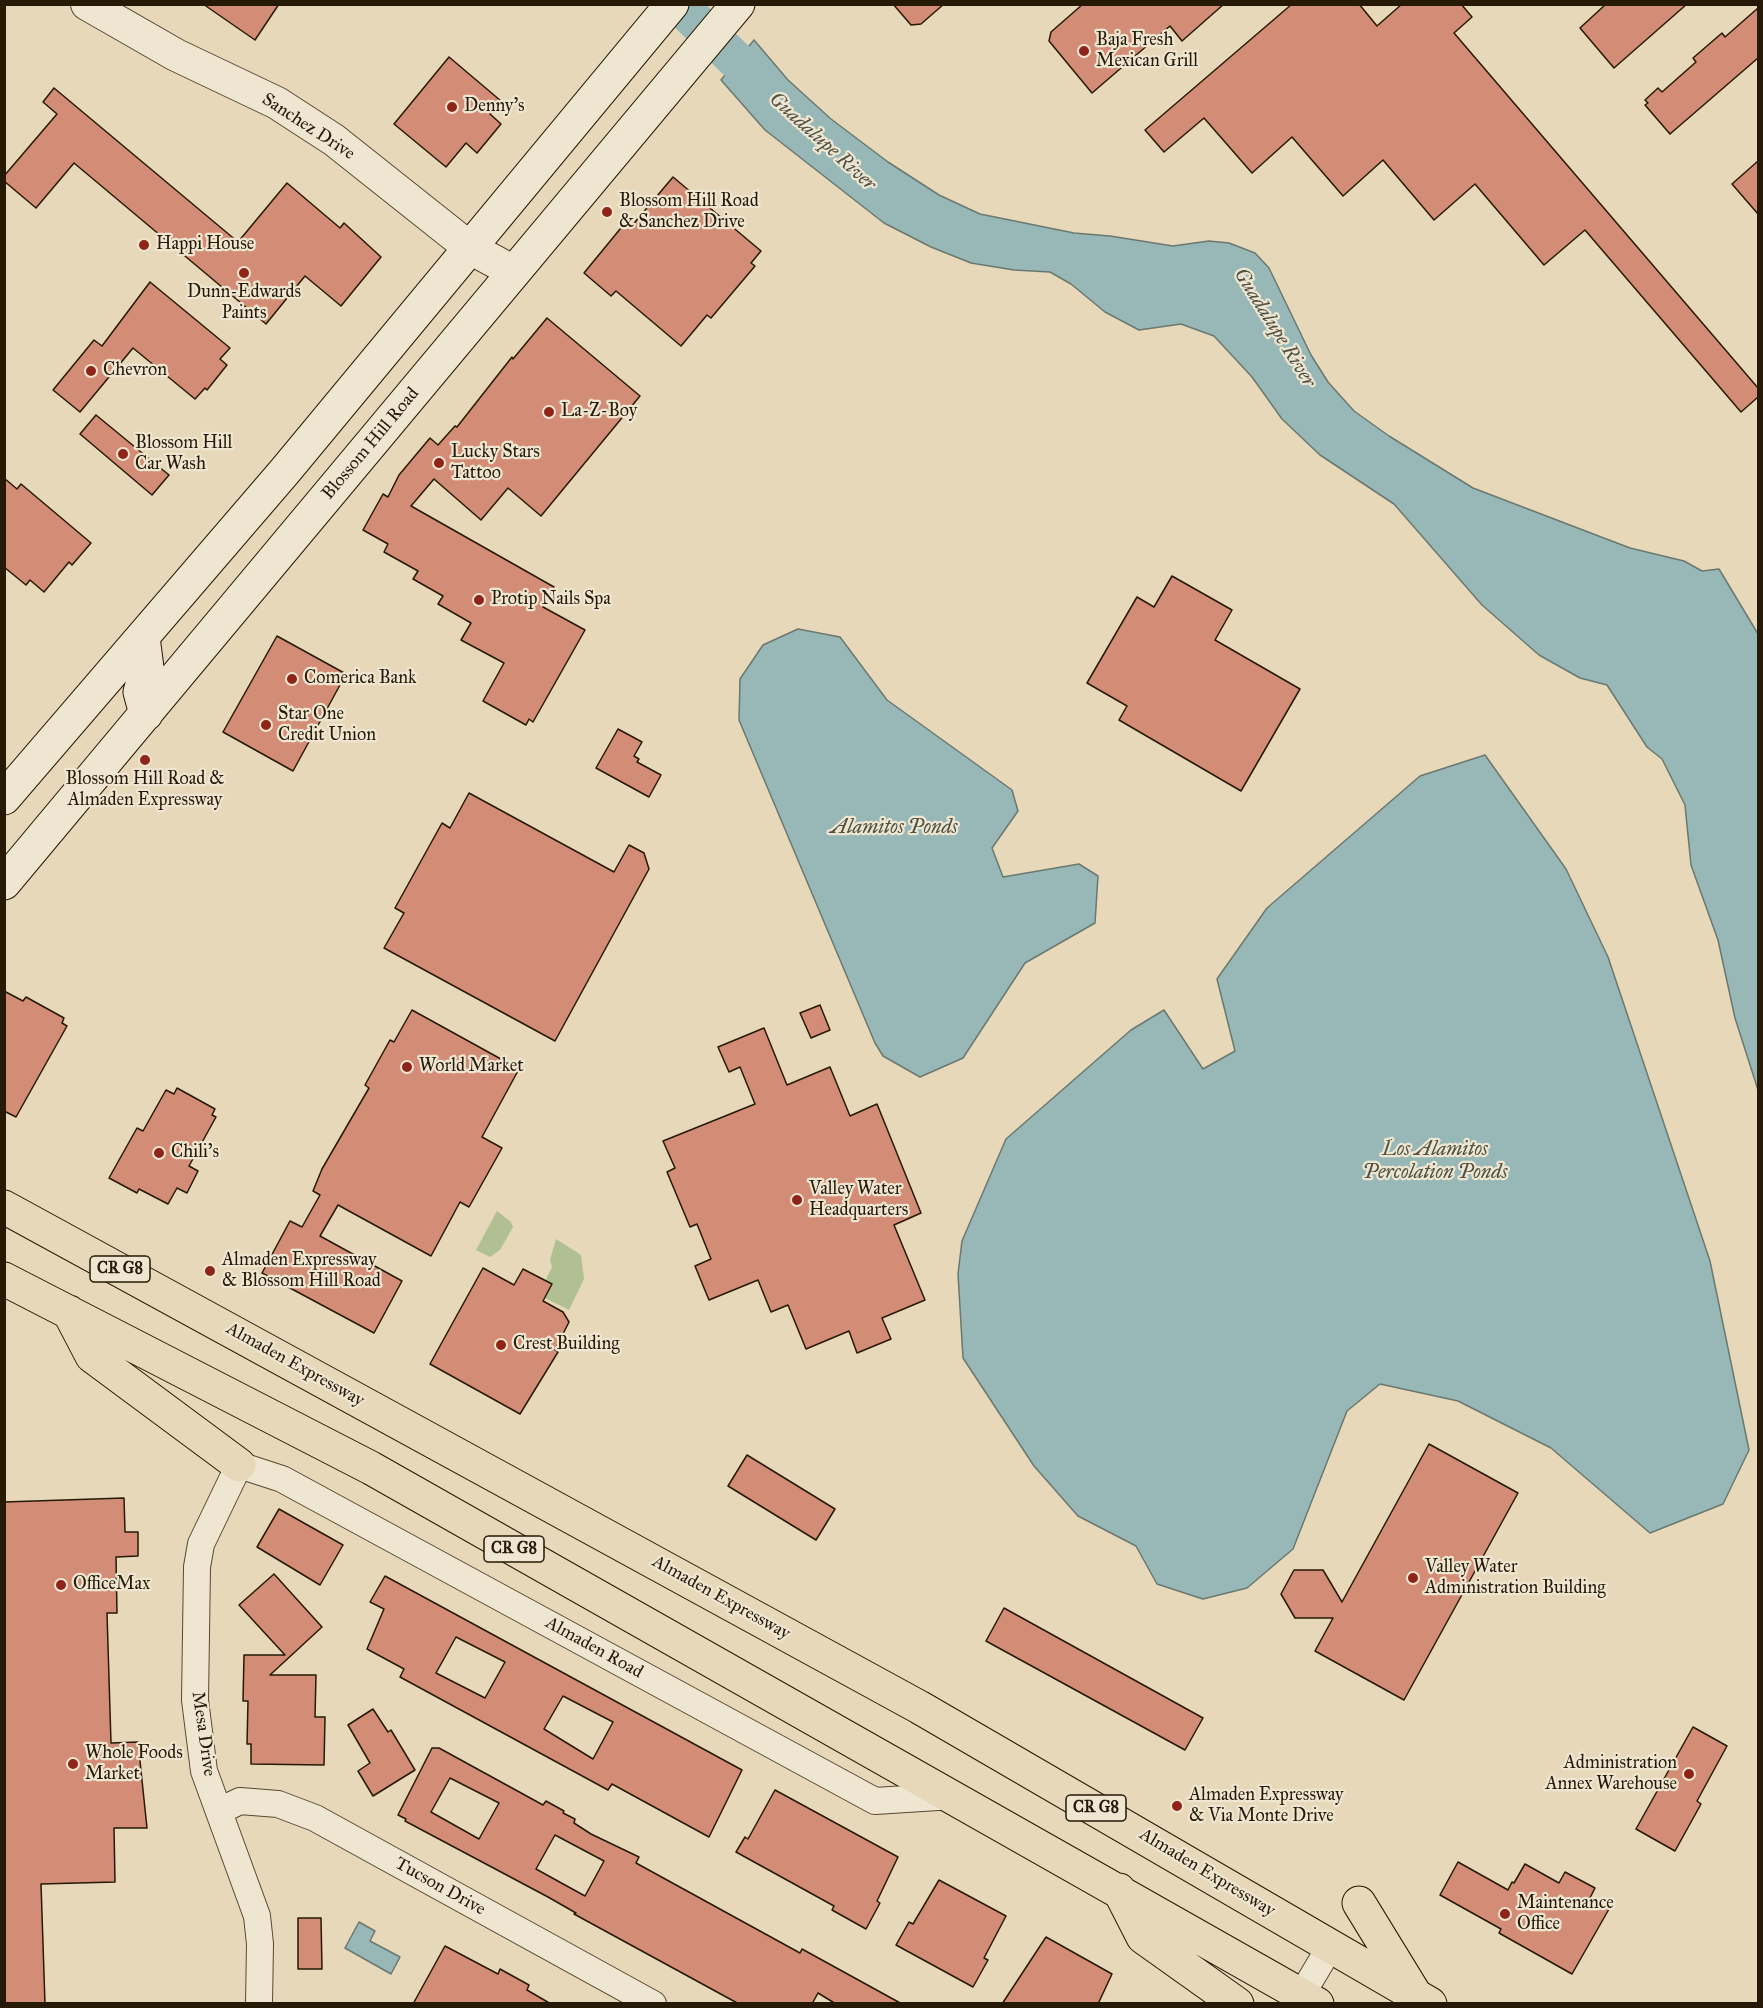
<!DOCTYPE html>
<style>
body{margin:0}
#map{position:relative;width:1763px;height:2008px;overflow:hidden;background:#e7d8b9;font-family:"IM FELL Great Primer",serif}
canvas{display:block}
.frame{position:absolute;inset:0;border:6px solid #261905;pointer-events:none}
</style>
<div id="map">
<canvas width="1763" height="2008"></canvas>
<div class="frame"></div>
</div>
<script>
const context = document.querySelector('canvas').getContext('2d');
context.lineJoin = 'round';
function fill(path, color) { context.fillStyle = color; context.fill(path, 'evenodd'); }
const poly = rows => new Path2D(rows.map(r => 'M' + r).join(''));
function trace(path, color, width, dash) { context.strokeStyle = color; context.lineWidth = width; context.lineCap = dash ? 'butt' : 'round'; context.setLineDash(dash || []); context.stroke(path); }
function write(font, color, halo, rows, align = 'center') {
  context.font = font + ' "IM FELL Great Primer",serif'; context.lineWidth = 4.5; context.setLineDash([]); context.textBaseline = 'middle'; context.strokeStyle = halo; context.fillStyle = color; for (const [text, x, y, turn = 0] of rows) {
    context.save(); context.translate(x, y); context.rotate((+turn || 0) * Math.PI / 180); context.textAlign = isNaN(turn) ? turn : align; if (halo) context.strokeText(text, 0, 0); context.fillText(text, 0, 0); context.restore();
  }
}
fill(poly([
 [497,1211,511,1222,513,1227,500,1250,490,1257,476,1250],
 [556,1239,581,1255,584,1279,569,1310,545,1298,552,1285,545,1281,552,1267,550,1260]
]), '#b1c093');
const water = poly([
 [754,40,788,80,831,119,888,162,939,195,980,214,1074,233,1110,236,1173,246,1209,241,1229,243,1255,253,1269,268,1311,355,1328,382,1354,411,1389,436,1473,488,1630,548,1684,561,1702,571,1719,569,1758,634,1758,1090,1735,1018,1718,940,1691,865,1685,805,1662,759,1647,747,1607,685,1580,678,1539,655,1482,605,1394,504,1320,455,1282,419,1252,377,1214,336,1181,324,1139,330,1105,312,1071,284,1050,272,1014,270,971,263,931,247,884,223,765,130,721,80,754,40],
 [798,629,840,637,887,700,1012,790,1018,811,992,848,1003,877,1079,864,1098,876,1095,923,1025,963,963,1058,920,1077,883,1056,875,1043,739,720,740,679,763,645,798,629],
 [1485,755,1566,869,1608,957,1710,1261,1749,1450,1723,1504,1650,1533,1551,1448,1458,1401,1380,1384,1347,1411,1293,1549,1247,1588,1203,1599,1157,1584,1136,1546,1078,1516,1034,1466,963,1358,958,1274,962,1241,1006,1139,1131,1030,1164,1010,1203,1069,1235,1051,1217,979,1267,908,1420,776,1485,755],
 [359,1922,375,1931,370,1941,400,1957,391,1974,345,1948,359,1922]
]);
fill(water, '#98b8b7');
trace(water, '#6a7870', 1.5);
trace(poly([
 [678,4,774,97]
]), '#98b8b7', 38);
const building = poly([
 [203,4,279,4,255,40,203,4],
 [893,4,944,4,921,24,911,25,893,4],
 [1083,4,1224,4,1182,41,1170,26,1092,93,1049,41,1051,32,1083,4],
 [1292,4,1359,4,1377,26,1402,4,1461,4,1472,17,1454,33,1758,388,1758,397,1741,412,1585,230,1544,265,1475,184,1434,220,1383,160,1343,196,1292,137,1252,173,1204,118,1164,152,1145,130,1292,4],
 [1606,4,1687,4,1614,68,1580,28,1606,4],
 [1758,8,1758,58,1670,134,1645,105,1648,103,1645,100,1658,88,1662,92,1696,62,1693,58,1722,33,1725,37,1758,8],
 [449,57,501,101,490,114,501,124,477,153,466,143,446,167,394,124,449,57],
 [54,88,238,242,287,183,340,228,344,223,381,257,341,306,305,276,266,324,74,163,36,208,4,181,4,176,57,114,43,102,54,88],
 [1758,161,1758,214,1732,184,1758,161],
 [673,177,761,251,751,263,755,266,711,318,707,315,681,346,616,291,611,296,584,273,625,223,630,228,673,177],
 [150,282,230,348,220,359,227,365,207,390,205,388,195,399,133,348,80,412,53,390,94,340,102,346,150,282],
 [547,318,640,396,541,516,508,488,481,520,434,479,411,506,554,587,543,607,585,630,533,722,529,719,526,725,483,701,504,663,461,640,471,623,438,604,443,596,413,579,418,571,384,552,388,544,363,530,383,494,388,497,399,475,430,438,438,445,455,426,457,427,512,357,513,359,547,318],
 [96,415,169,475,152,495,80,434,96,415],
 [4,478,17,489,21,484,91,543,72,565,69,562,44,592,30,580,26,585,4,567,4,478],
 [1172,576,1232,610,1215,640,1300,689,1241,791,1119,720,1127,706,1087,683,1137,597,1154,607,1172,576],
 [277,636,346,674,293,771,223,732,277,636],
 [618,729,642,742,634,756,639,759,637,762,661,775,649,797,596,768,618,729],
 [469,793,614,872,629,845,644,853,649,869,555,1041,384,948,404,913,395,908,442,823,450,828,469,793],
 [4,991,23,1001,26,997,64,1018,62,1023,67,1026,16,1117,4,1111,4,991],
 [820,1005,830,1030,811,1038,800,1013,820,1005],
 [412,1010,519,1069,482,1137,502,1148,469,1207,460,1202,431,1256,338,1205,320,1236,402,1281,374,1333,262,1273,290,1221,302,1227,320,1195,313,1191,322,1169,369,1088,365,1085,390,1040,394,1042,412,1010],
 [764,1028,787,1085,830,1067,850,1116,877,1104,921,1213,894,1225,925,1300,882,1318,891,1339,857,1353,849,1331,806,1349,788,1305,771,1312,758,1280,709,1300,695,1266,711,1259,697,1224,690,1227,667,1172,675,1168,663,1141,755,1104,740,1067,729,1072,718,1047,764,1028],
 [177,1088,215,1109,212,1115,216,1117,189,1166,198,1171,187,1193,177,1188,168,1204,139,1189,137,1193,109,1178,137,1128,143,1131,166,1090,174,1094,177,1088],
 [483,1268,514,1285,523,1269,552,1284,543,1301,563,1312,569,1322,555,1350,558,1352,520,1414,430,1364,483,1268],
 [1429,1444,1518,1493,1404,1700,1315,1651,1333,1618,1295,1618,1281,1594,1294,1570,1323,1570,1342,1602,1429,1444],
 [747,1455,835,1509,816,1540,728,1486,747,1455],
 [124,1498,125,1532,138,1532,138,1556,116,1557,117,1613,107,1613,111,1743,138,1742,147,1828,114,1828,115,1882,41,1884,45,2004,4,2004,4,1502,124,1498],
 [279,1509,343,1545,320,1585,257,1547,279,1509],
 [274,1574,322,1627,270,1675,316,1675,315,1717,325,1717,324,1765,251,1764,251,1744,247,1744,248,1701,243,1701,244,1655,285,1655,239,1605,274,1574],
 [385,1576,742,1770,709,1837,612,1784,608,1790,400,1677,404,1669,367,1649,384,1609,370,1602,385,1576],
 [456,1637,505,1662,485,1698,436,1673,456,1637],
 [563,1696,613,1722,593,1759,544,1729,563,1696],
 [1004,1608,1203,1718,1185,1750,986,1641,1004,1608],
 [373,1709,388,1732,391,1730,415,1770,373,1796,358,1771,370,1763,348,1725,373,1709],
 [1693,1727,1727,1746,1697,1801,1701,1804,1675,1851,1636,1829,1693,1727],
 [432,1748,439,1748,543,1805,546,1801,564,1811,563,1813,575,1819,574,1823,591,1834,639,1857,636,1863,800,1953,802,1949,902,2004,836,2004,818,1993,812,2004,739,2004,574,1914,576,1913,548,1897,405,1821,406,1819,398,1815,432,1748],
 [450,1778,499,1803,479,1839,431,1812,450,1778],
 [555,1835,604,1861,585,1896,536,1869,555,1835],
 [775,1790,898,1857,877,1901,880,1903,866,1929,832,1910,834,1906,736,1852,745,1837,748,1839,775,1790],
 [1458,1862,1508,1890,1512,1882,1514,1883,1525,1864,1559,1883,1565,1872,1595,1888,1590,1898,1609,1909,1572,1974,1499,1933,1501,1929,1440,1895,1458,1862],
 [939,1880,1006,1916,984,1958,988,1960,973,1987,896,1945,909,1922,913,1924,939,1880],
 [298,1918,321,1918,322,1969,298,1969,298,1918],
 [1046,1937,1112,1974,1098,2004,1002,2004,1046,1937],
 [445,1946,498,1974,500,1969,529,1985,527,1990,551,2004,413,2004,445,1946]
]);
fill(building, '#d38c75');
trace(building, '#261905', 1.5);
const minor = poly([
 [219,1811,240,1801,278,1804,315,1818,653,2004],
 [259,2004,260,1944,257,1916,204,1771,195,1700,197,1567,201,1544,239,1465,282,1479,875,1801,954,1796],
 [1296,2004,1330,1947]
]);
const tertiary = poly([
 [87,4,176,55,277,103,334,140,470,248,514,272]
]);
const secondary = poly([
 [143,637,147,668,140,692,146,714],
 [4,798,285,471,672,4],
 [4,883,738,4]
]);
const primary = poly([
 [4,1207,919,1707,1430,2004],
 [4,1279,371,1468,1317,2004],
 [69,1312,92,1356,239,1465],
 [1119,1890,1143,1937,1237,2004],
 [1359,1903,1416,1996]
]);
trace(minor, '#564932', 28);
trace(tertiary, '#564932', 34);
trace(secondary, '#261905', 35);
trace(primary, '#261905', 35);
trace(minor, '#efe6d2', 26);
trace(tertiary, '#efe6d2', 32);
trace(secondary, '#efe6d2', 33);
trace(primary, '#e7d8b9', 33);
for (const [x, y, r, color] of [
 [1084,51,6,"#8f2418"],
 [452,107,6,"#8f2418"],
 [607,212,6,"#8f2418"],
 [144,245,6,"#8f2418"],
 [244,273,6,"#8f2418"],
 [91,371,6,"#8f2418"],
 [549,412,6,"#8f2418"],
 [123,454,6,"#8f2418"],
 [439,463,6,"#8f2418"],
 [479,600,6,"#8f2418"],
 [292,679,6,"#8f2418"],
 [266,725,6,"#8f2418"],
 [145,760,6,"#8f2418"],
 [407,1067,6,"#8f2418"],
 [159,1153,6,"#8f2418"],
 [797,1200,6,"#8f2418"],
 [210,1271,6,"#8f2418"],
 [501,1345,6,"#8f2418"],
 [1413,1578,6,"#8f2418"],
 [61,1585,6,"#8f2418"],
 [73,1764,6,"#8f2418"],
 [1689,1774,6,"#8f2418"],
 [1177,1806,6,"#8f2418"],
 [1505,1914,6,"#8f2418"]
]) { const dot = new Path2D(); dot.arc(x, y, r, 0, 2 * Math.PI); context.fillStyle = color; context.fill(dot); trace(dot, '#efe6d2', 2); }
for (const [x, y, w] of [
 [120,1269,60],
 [514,1549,60],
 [1096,1808,60]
]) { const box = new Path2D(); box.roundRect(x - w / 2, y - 13, w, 26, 4.5); context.fillStyle = '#efe6d2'; context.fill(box); trace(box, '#261905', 1.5); }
write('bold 16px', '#261905', null, [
 ["CR G8",120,1269],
 ["CR G8",514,1549],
 ["CR G8",1096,1808]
]);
write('18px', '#261905', '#efe6d2', [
 ["Baja Fresh",1096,41],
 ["Mexican Grill",1096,62],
 ["Denny's",464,107],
 ["Blossom Hill Road",619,202],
 ["& Sanchez Drive",619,223],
 ["Happi House",156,245],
 ["Dunn-Edwards",244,293,"center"],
 ["Paints",244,314,"center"],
 ["Chevron",103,371],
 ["La-Z-Boy",561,412],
 ["Blossom Hill",135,444],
 ["Car Wash",135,465],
 ["Lucky Stars",451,453],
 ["Tattoo",451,474],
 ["Protip Nails Spa",491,600],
 ["Comerica Bank",304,679],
 ["Star One",278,715],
 ["Credit Union",278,736],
 ["Blossom Hill Road &",145,780,"center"],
 ["Almaden Expressway",145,801,"center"],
 ["World Market",419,1067],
 ["Chili's",171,1153],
 ["Valley Water",809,1190],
 ["Headquarters",809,1211],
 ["Almaden Expressway",222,1261],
 ["& Blossom Hill Road",222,1282],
 ["Crest Building",513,1345],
 ["Valley Water",1425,1568],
 ["Administration Building",1425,1589],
 ["OfficeMax",73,1585],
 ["Whole Foods",85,1754],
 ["Market",85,1775],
 ["Administration",1677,1764,"right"],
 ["Annex Warehouse",1677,1785,"right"],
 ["Almaden Expressway",1189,1796],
 ["& Via Monte Drive",1189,1817],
 ["Maintenance",1517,1904],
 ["Office",1517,1925]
], 'left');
write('18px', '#261905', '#efe6d2', [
 ["Sanchez Drive",308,127,33],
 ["Blossom Hill Road",371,444,-50],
 ["Almaden Expressway",295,1365,29],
 ["Almaden Expressway",721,1598,29],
 ["Almaden Road",594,1648,29],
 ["Mesa Drive",203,1734,82],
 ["Almaden Expressway",1207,1873,31],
 ["Tucson Drive",440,1887,29]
]);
write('italic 20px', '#4e5143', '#efe6d2', [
 ["Guadalupe River",822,142,42],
 ["Guadalupe River",1274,328,58],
 ["Alamitos Ponds",894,828],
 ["Los Alamitos",1435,1150],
 ["Percolation Ponds",1435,1173]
]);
</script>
